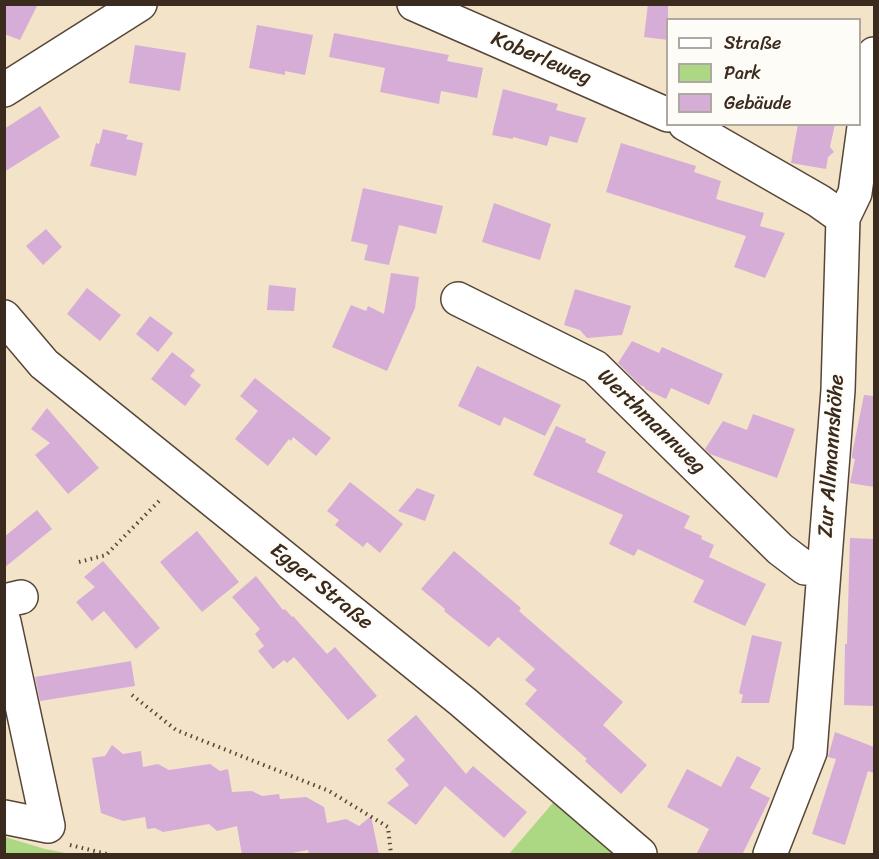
<!DOCTYPE html>
<meta charset="utf-8">
<style>
body{margin:0}
#map{position:relative;width:879px;height:859px;overflow:hidden;background:#f3e3c9;font-family:Sriracha,sans-serif}
canvas{display:block}
.frame{position:absolute;inset:0;border:6px solid #3b2a1e;pointer-events:none}
.legend{position:absolute;left:666px;top:18px;width:195px;height:108px;box-sizing:border-box;background:#fdfcf7;border:2px solid #afa8a0;margin:0;padding:8px 10px;list-style:none;font-size:18px;color:#3b2a1e}
.legend li{display:flex;align-items:center;gap:12px;height:30px}
.legend b{width:30px;border:2px solid #afa8a0}
</style>
<div id="map">
<canvas width="879" height="859"></canvas>
<div class="frame"></div>
<ul class="legend">
<li><b style="height:8px;background:#fff"></b>Straße</li>
<li><b style="height:16px;background:#acd783"></b>Park</li>
<li><b style="height:16px;background:#d6add7"></b>Gebäude</li>
</ul>
</div>
<script>
const context = document.querySelector('canvas').getContext('2d');
context.lineJoin = 'round';
function fill(path, color) { context.fillStyle = color; context.fill(path, 'evenodd'); }
const poly = rows => new Path2D(rows.map(r => 'M' + r).join(''));
function trace(path, color, width, dash) { context.strokeStyle = color; context.lineWidth = width; context.lineCap = dash ? 'butt' : 'round'; context.setLineDash(dash || []); context.stroke(path); }
function write(font, color, halo, rows, align = 'center') {
  context.font = font + ' Sriracha,sans-serif'; context.lineWidth = 4.5; context.setLineDash([]); context.textBaseline = 'middle'; context.strokeStyle = halo; context.fillStyle = color; for (const [text, x, y, turn = 0] of rows) {
    context.save(); context.translate(x, y); context.rotate((+turn || 0) * Math.PI / 180); context.textAlign = isNaN(turn) ? turn : align; if (halo) context.strokeText(text, 0, 0); context.fillText(text, 0, 0); context.restore();
  }
}
fill(poly([
 [564,790,640,854,509,854],
 [5,837,45,849,71,854,5,854]
]), '#acd783');
fill(poly([
 [4,4,38,4,20,40,4,34],
 [648,4,668,4,668,40,644,37],
 [257,25,313,35,305,75,285,71,285,75,249,68],
 [334,33,449,55,447,61,483,68,477,98,441,91,439,104,380,92,385,68,329,57],
 [135,45,186,53,180,91,129,83],
 [503,89,558,104,556,110,586,118,577,143,550,136,547,146,513,137,513,139,492,135],
 [40,106,60,137,4,172,4,129],
 [798,124,835,124,830,147,834,152,828,157,826,169,791,163],
 [103,129,128,135,126,139,143,143,136,176,90,166,96,143,99,144],
 [621,143,696,166,694,172,721,181,716,199,764,213,760,226,785,233,765,278,734,267,746,236,606,192],
 [363,188,443,206,436,234,399,225,389,265,364,260,368,245,351,241],
 [494,203,551,224,540,260,482,242],
 [46,229,62,247,43,265,26,246],
 [391,273,419,277,415,308,387,371,332,347,351,305,366,311,368,306,384,314],
 [269,285,296,288,294,311,267,310],
 [87,288,121,315,100,341,67,314],
 [575,289,631,306,622,335,587,338,580,330,564,325],
 [150,316,173,333,158,352,136,334],
 [632,341,659,353,662,347,723,374,709,405,671,388,666,399,645,389,645,387,640,385,618,363],
 [172,352,195,370,190,376,201,385,185,406,151,379],
 [477,366,561,405,545,436,504,417,500,426,458,406],
 [255,378,331,438,316,456,293,437,291,441,289,439,268,466,235,439,258,411,240,396],
 [864,395,874,396,874,487,850,483,855,459,852,458,852,454],
 [47,408,99,468,68,494,35,455,50,443,31,429],
 [753,414,795,429,777,478,710,454,705,449,723,421,747,430],
 [556,426,586,439,585,442,606,452,597,472,690,516,684,528,702,536,701,539,714,545,709,557,766,584,745,626,693,602,704,581,703,580,638,549,634,556,609,544,623,515,533,475],
 [350,482,403,524,380,553,367,542,363,547,335,525,339,520,327,511],
 [417,488,435,495,425,521,398,511],
 [37,510,52,529,4,568,4,537],
 [197,531,239,582,202,612,160,562],
 [850,538,874,539,874,706,844,705,845,644,847,644],
 [454,551,521,608,519,611,623,702,603,725,647,765,621,794,585,761,587,759,525,704,537,690,525,680,535,669,498,637,489,647,444,611,445,609,421,589],
 [103,561,160,628,136,649,104,611,92,621,76,602,95,587,84,577],
 [256,576,283,610,285,609,292,617,293,616,327,654,335,647,377,696,348,720,294,657,287,663,284,660,273,669,258,651,264,646,255,634,260,629,232,597],
 [752,635,782,642,769,703,741,703,743,695,739,693],
 [131,661,135,686,40,701,35,677],
 [416,715,466,774,473,766,527,812,504,838,445,786,416,825,387,803,409,785,395,769,405,760,387,740],
 [835,732,874,747,874,773,868,771,845,845,812,834,836,759,828,757],
 [112,745,123,754,141,751,143,767,158,764,169,770,210,764,220,771,228,769,232,792,252,791,262,796,279,794,280,799,306,797,324,807,327,823,346,819,359,826,371,816,379,855,309,855,308,850,282,855,242,855,237,826,217,831,209,824,163,832,155,828,147,829,145,817,123,821,101,813,92,758,105,756],
 [737,756,761,768,750,788,770,798,742,855,696,855,709,829,667,807,687,769,721,787]
]), '#d6add7');
const minor = poly([
 [414,4,668,115],
 [4,90,140,4],
 [685,124,819,201,843,218],
 [458,299,595,367,780,549,805,568,823,569],
 [4,317,44,364,463,702,640,854],
 [4,601,21,597],
 [4,622,48,826],
 [4,817,48,826],
 [770,854,810,752,838,390,843,218,855,193,874,54]
]);
trace(minor, '#574638', 36);
trace(poly([
 [79,562,106,555,162,498],
 [132,695,176,730,329,791,388,827,391,854],
 [70,845,107,854]
]), '#574638', 4, [1.5, 4.5]);
trace(minor, '#fff', 33);
write('21px', '#3b2a1e', '#fdfcf7', [
 ["Koberleweg",541,59,23],
 ["Werthmannweg",651,422,44],
 ["Zur Allmannshöhe",832,456,-86],
 ["Egger Straße",321,587,39]
]);
</script>
